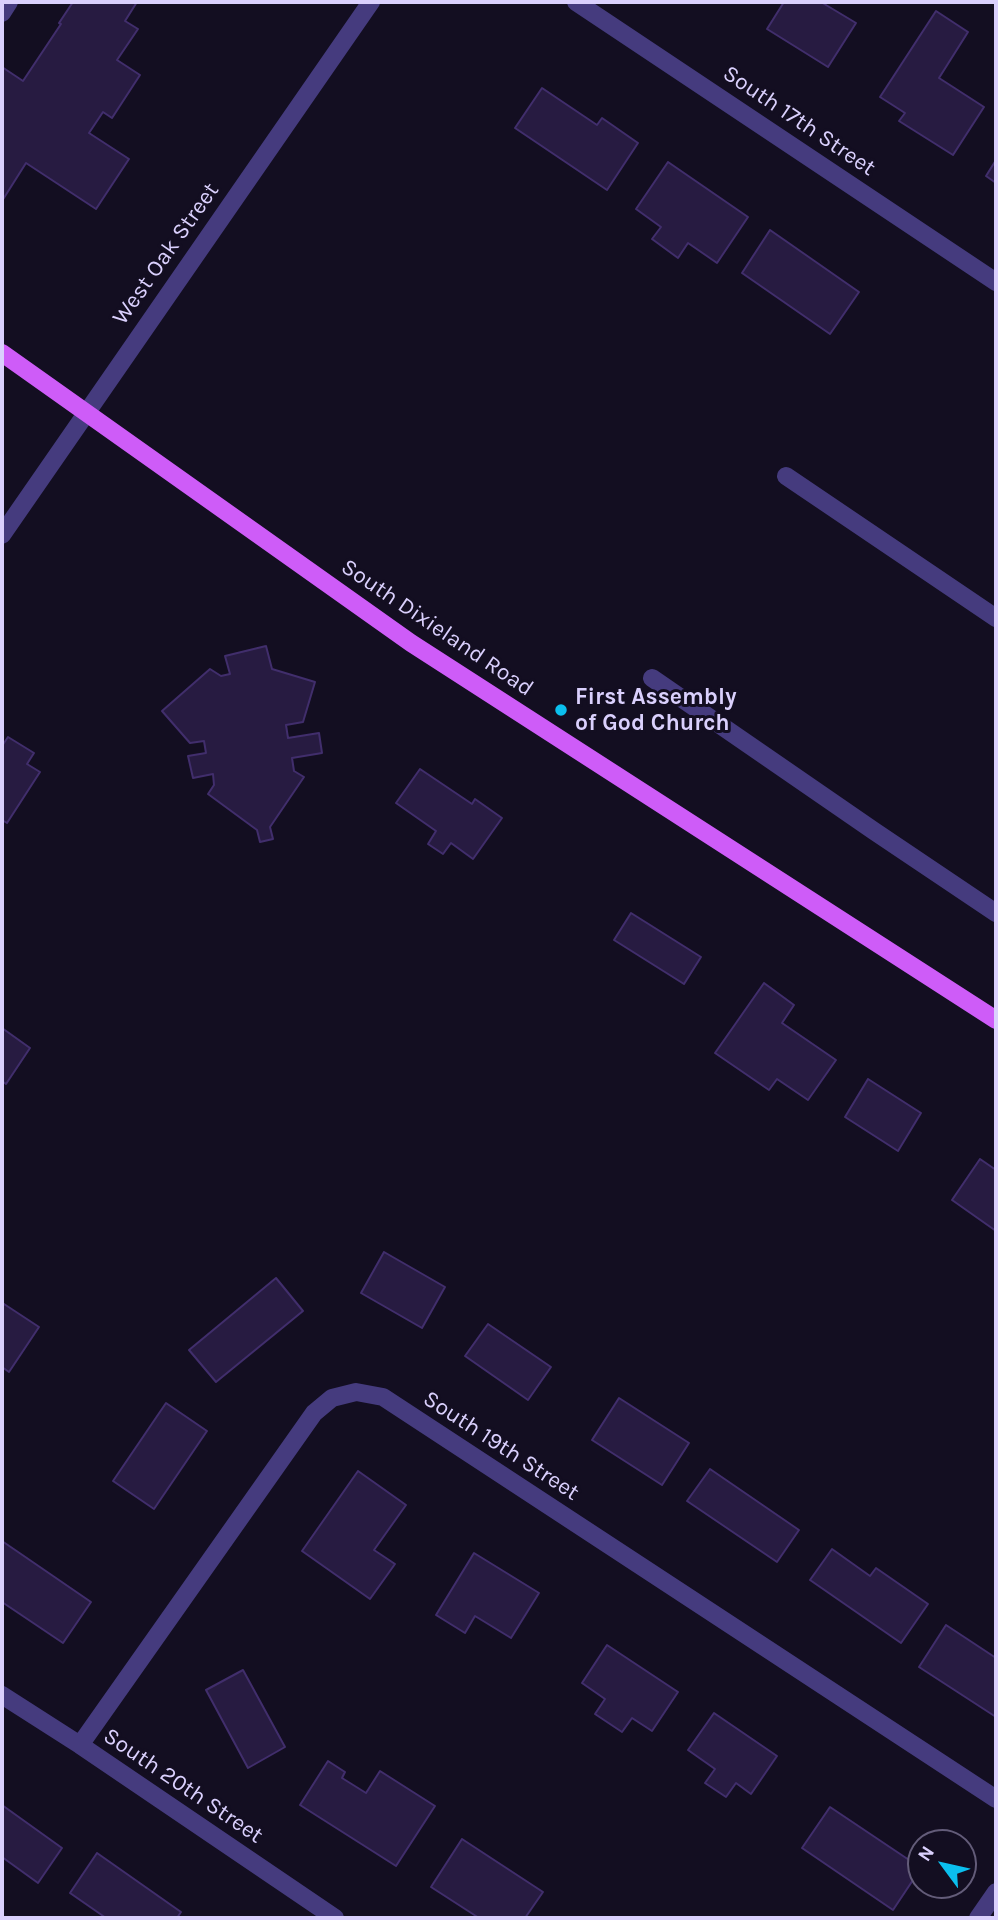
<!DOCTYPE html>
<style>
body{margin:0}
#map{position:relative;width:998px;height:1920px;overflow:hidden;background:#130e21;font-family:Karla,sans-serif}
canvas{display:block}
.frame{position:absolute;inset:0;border:4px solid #dad0fd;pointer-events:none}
.north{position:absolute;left:907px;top:1829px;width:70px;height:70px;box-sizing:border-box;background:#130e21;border:2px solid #635c79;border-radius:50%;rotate:303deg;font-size:19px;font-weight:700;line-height:28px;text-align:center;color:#dad0fd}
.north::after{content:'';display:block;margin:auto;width:24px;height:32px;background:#0bbfee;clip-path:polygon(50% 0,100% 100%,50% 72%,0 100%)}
</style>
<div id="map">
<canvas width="998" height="1920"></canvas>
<div class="frame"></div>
<div class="north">N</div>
</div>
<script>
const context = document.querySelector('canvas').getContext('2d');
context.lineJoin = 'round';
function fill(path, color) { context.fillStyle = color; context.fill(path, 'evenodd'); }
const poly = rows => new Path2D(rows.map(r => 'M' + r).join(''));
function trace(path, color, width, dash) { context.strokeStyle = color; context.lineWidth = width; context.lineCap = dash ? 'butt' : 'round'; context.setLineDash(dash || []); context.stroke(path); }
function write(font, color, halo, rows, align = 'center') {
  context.font = font + ' Karla,sans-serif'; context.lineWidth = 6; context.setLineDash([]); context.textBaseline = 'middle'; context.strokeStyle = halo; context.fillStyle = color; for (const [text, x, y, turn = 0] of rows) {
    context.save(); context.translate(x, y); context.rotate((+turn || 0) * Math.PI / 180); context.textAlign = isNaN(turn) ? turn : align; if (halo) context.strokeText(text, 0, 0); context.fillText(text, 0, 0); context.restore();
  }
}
const building = poly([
 [73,2,137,2,125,21,138,29,117,60,140,75,112,118,103,112,89,133,129,159,96,209,26,163,2,201,2,67,23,81,61,24,59,23,73,2],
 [784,2,821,2,856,23,828,67,767,29,784,2],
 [936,11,968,32,939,78,984,107,953,155,899,121,905,113,880,97,936,11],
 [542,88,597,125,602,118,638,143,607,190,515,128,542,88],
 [996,160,996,183,986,176,996,160],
 [668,162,748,217,717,263,688,243,678,258,652,239,661,227,636,209,668,162],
 [770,230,859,292,830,334,742,273,770,230],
 [266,646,272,669,315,682,303,722,286,725,288,738,319,733,322,753,292,758,294,771,304,777,270,827,273,839,260,842,257,830,208,794,214,785,213,774,193,778,188,756,206,753,204,741,190,743,162,711,210,669,221,676,230,674,225,656,266,646],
 [8,737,34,753,27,764,40,772,7,823,2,820,2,746,8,737],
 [420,769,472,804,475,799,502,818,473,859,451,843,443,854,428,844,436,831,396,803,420,769],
 [631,913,701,957,684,984,614,940,631,913],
 [764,983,794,1005,782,1023,836,1060,808,1100,777,1079,769,1090,715,1053,764,983],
 [2,1028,30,1048,6,1084,2,1081,2,1028],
 [868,1079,921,1113,898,1151,845,1117,868,1079],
 [980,1159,996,1170,996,1231,952,1200,980,1159],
 [384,1252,445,1287,422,1328,361,1293,384,1252],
 [276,1278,303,1311,216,1382,189,1350,276,1278],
 [4,1304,39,1327,9,1372,2,1367,2,1308,4,1304],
 [488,1324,551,1367,528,1400,465,1356,488,1324],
 [619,1398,689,1443,662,1485,592,1440,619,1398],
 [166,1403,207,1431,154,1509,113,1481,166,1403],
 [710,1469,799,1530,777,1562,687,1501,710,1469],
 [358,1471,406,1505,374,1550,395,1564,370,1599,302,1551,358,1471],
 [2,1541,91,1602,63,1643,2,1602,2,1541],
 [832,1549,870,1576,876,1568,928,1604,901,1643,810,1580,832,1549],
 [474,1553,539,1593,511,1638,475,1616,465,1633,436,1615,474,1553],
 [946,1625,996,1658,996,1717,919,1667,946,1625],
 [607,1645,678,1692,652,1731,632,1718,622,1732,595,1714,605,1699,582,1683,607,1645],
 [243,1670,285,1747,248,1768,206,1690,243,1670],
 [714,1713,777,1756,751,1794,736,1783,726,1797,705,1783,715,1769,688,1750,714,1713],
 [328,1761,345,1772,342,1778,366,1793,380,1771,435,1806,396,1866,300,1805,328,1761],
 [2,1805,62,1848,38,1883,2,1857,2,1805],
 [830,1807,921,1868,893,1910,802,1848,830,1807],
 [462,1839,543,1892,525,1918,479,1918,431,1887,462,1839],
 [97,1853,181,1912,177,1918,106,1918,70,1893,97,1853]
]);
fill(building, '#271b41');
trace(building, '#412e6c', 2);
trace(poly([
 [576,2,996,282],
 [2,13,9,2],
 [786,476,996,618],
 [2,535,371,2],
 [652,678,874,831,996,913],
 [2,1695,80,1745,335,1918],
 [80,1745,314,1413,332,1398,356,1392,383,1397,996,1799],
 [978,1918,996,1892]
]), '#453b7e', 18);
trace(poly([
 [2,353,411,643,996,1020]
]), '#ce5cf8', 18);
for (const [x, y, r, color] of [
 [561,710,7,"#0bbfee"]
]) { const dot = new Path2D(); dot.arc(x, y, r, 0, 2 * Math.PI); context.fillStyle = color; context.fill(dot); trace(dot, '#130e21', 2.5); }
write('23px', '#dad0fd', '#130e21', [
 ["South 17th Street",799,121,34],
 ["West Oak Street",166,254,-55],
 ["South Dixieland Road",437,628,34],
 ["South 19th Street",501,1446,33],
 ["South 20th Street",183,1786,34]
]);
write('bold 23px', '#dad0fd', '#130e21', [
 ["First Assembly",575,697],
 ["of God Church",575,723]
], 'left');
</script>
